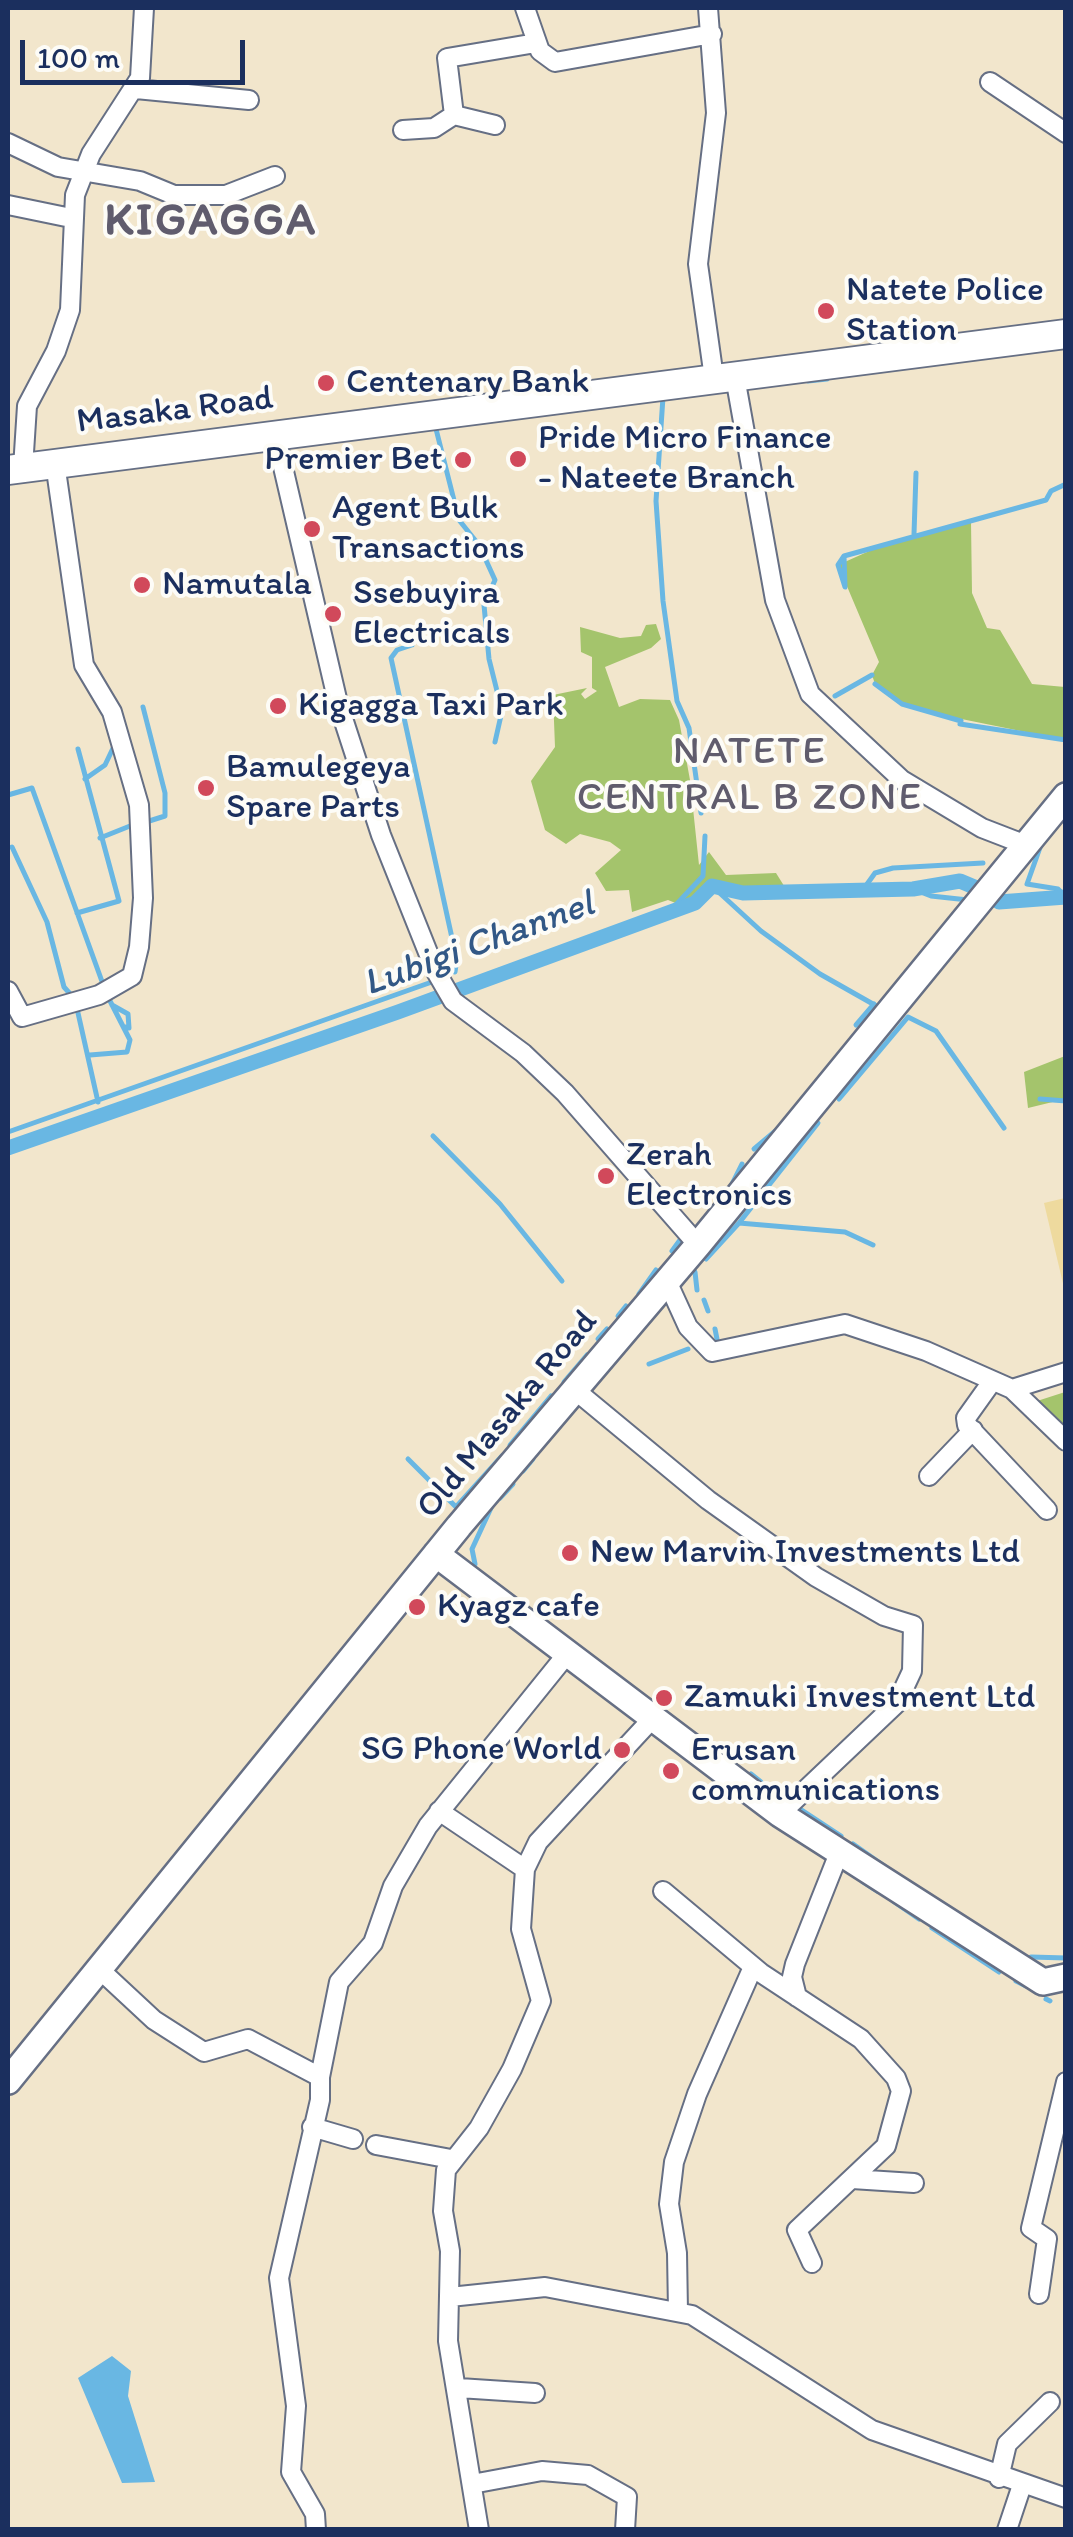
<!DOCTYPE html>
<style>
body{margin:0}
#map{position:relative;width:1073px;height:2537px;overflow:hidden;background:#f2e6cc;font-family:Itim,sans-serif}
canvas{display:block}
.frame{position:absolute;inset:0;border:10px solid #1b2f5e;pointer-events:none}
.scale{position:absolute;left:20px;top:40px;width:225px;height:45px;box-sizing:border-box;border:5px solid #1b2f5e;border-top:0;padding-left:12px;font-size:30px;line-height:35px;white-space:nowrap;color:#1b2f5e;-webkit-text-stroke:8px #fdfcf7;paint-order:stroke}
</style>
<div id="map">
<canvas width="1073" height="2537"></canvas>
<div class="frame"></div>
<div class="scale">100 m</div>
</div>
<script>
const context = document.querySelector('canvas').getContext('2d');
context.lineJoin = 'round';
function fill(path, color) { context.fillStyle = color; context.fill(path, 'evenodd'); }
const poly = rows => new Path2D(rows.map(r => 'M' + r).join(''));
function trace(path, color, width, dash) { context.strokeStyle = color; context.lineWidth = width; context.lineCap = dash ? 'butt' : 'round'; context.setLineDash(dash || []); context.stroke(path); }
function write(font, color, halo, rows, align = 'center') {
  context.font = font + ' Itim,sans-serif'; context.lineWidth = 8; context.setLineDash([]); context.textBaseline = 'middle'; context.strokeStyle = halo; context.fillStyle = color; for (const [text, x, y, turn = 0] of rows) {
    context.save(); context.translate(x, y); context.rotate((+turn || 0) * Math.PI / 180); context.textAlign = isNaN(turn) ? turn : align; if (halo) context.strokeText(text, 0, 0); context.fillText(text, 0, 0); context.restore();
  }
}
fill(poly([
 [971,522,972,593,987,628,1000,630,1032,684,1065,687,1065,740,922,711,902,704,875,684,872,675,879,662,838,565,876,548,873,547],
 [656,624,661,639,651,648,605,667,619,707,640,699,670,700,679,720,690,780,699,865,709,852,726,875,776,873,786,889,743,893,712,886,695,903,683,906,668,900,632,912,629,890,606,891,595,873,621,850,610,842,580,834,566,844,545,830,531,781,555,747,553,695,587,688,581,694,585,699,597,691,592,688,592,657,581,652,580,627,620,638,641,636,646,625],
 [1065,1056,1065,1099,1028,1108,1024,1072],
 [1065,1392,1065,1445,1034,1402]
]), '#a4c46c');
fill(poly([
 [1065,1198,1066,1198,1065,1292,1044,1203]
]), '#eeda9e');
fill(poly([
 [112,2356,131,2371,128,2396,155,2482,122,2483,78,2378]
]), '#69b7e3');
trace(poly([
 [808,381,827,379],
 [663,397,656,501,663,601,677,701,689,728,701,813],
 [436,429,459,520,479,545,495,580,484,605,489,659,502,711,495,742],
 [914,534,916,473],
 [844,556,845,587,838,565,844,556,1046,500,1051,491,1066,484],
 [412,645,397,650,391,658,452,938],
 [875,684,902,704,961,721,960,724,1066,740],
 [835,696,872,675],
 [143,707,165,793,165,816,146,822],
 [85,779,105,765,115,744],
 [8,795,32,788,104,987],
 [100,838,135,824],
 [1042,842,1027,884,1058,889,1066,897],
 [12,847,47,922,64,987,72,996],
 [712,886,761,931,820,974,880,1008],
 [865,887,875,873,893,868,983,863],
 [913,889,931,896,968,900],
 [672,909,703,876,705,836],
 [77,913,119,901,78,749],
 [455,972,456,965],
 [76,1004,98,1102],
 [112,1005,128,1014,129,1028,125,1027],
 [856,1025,874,1004],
 [90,1055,127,1052,130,1040,108,997],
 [839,1099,908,1017,936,1031,1004,1128],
 [1040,1099,1066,1101],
 [8,1132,429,983],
 [433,1136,500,1204,562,1281],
 [754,1149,779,1128],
 [730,1188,742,1164],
 [739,1223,818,1123],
 [672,1251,680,1240],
 [706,1259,739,1223,845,1232,873,1245],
 [695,1272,697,1290],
 [639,1294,656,1270],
 [704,1300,708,1311],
 [618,1316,626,1306],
 [715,1329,717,1339],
 [598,1339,607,1329],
 [649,1364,688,1349],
 [564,1382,587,1355],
 [510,1445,551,1396],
 [408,1459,456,1507,502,1456],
 [523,1471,533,1459],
 [500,1498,513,1484],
 [475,1564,472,1549,491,1508],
 [751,1774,761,1782],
 [776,1794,784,1798],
 [794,1805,841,1836],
 [853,1844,887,1868],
 [863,1882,877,1891],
 [893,1901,919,1919],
 [932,1928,999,1972],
 [1031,1957,1066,1958],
 [1016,1981,1026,1986],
 [1046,1999,1050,2001]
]), '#69b7e3', 5);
trace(poly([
 [999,902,1066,897],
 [8,1148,398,1012,695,903,712,886,743,893,913,889,960,881,979,889]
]), '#69b7e3', 15);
const minor = poly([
 [525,8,540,51,555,62,712,34],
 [708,8,716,113,698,264,714,378],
 [990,82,1066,133],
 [136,89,249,100],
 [454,115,495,125],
 [403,130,434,128,454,115,447,58,536,43],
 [8,143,58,167,140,181,174,195,226,195,275,176],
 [8,205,71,218],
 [735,377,775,600,810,694,902,780,982,828,1026,845],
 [276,437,338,703,381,835,435,970,453,1001,523,1053,565,1093,698,1245],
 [23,468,27,406,56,351,70,310,75,195,91,154,140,78,144,8],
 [8,991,22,1017,99,995,132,976,139,947,143,898,139,805,112,712,84,665,55,463],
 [667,1281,688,1327,712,1352,845,1324,926,1351,1012,1389,1066,1372],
 [991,1383,966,1418,967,1425,1047,1510],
 [1012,1389,1066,1441],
 [575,1390,708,1500,816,1577,884,1616,913,1625,912,1671,897,1703,780,1814],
 [929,1476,973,1430],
 [439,1811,525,1869],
 [663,1891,761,1973,861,2039,896,2078,901,2091,886,2146,797,2230,812,2263],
 [97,1967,154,2020,204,2052,248,2039,320,2077],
 [797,1997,792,1977,795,1964,839,1853],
 [312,2127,353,2139],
 [376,2145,451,2159],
 [852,2179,914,2183],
 [1039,2294,1047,2239,1031,2228,1066,2082],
 [450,2297,545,2287,692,2315,872,2430,1066,2498],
 [678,2311,677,2253,669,2204,674,2162,697,2094,753,1967],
 [459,2388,535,2393],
 [999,2478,1007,2444,1050,2402],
 [472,2484,542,2471,588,2475,627,2497,625,2530],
 [316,2530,315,2514,291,2472,296,2406,279,2278,320,2100,320,2077,339,1982,373,1943,393,1886,428,1826,567,1654],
 [479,2530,448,2341,450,2251,443,2211,446,2170,479,2128,512,2069,541,2001,521,1929,525,1869,538,1842,652,1719],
 [1007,2530,1022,2485]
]);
const secondary = poly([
 [436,1554,780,1814,1043,1982,1066,1977],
 [8,2081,459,1526,698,1245,1066,796]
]);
const primary = poly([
 [8,470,1066,334]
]);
trace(minor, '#666f84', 22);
trace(secondary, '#666f84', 30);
trace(primary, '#666f84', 32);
trace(minor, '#fff', 18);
trace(secondary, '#fff', 25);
trace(primary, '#fff', 28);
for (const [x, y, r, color] of [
 [826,311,10,"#d1495b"],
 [326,383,10,"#d1495b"],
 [518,459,10,"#d1495b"],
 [463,460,10,"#d1495b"],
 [312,529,10,"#d1495b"],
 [142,585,10,"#d1495b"],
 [333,614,10,"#d1495b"],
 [278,706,10,"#d1495b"],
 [206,788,10,"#d1495b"],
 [606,1176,10,"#d1495b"],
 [570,1553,10,"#d1495b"],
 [417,1607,10,"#d1495b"],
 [664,1698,10,"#d1495b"],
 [622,1750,10,"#d1495b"],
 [671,1771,10,"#d1495b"]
]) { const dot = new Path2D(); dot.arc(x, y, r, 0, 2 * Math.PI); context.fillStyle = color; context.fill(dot); trace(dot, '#fdfcf7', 4); }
write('35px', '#1b2f5e', '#fdfcf7', [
 ["Natete Police",846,291],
 ["Station",846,331],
 ["Centenary Bank",346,383],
 ["Pride Micro Finance",538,439],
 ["- Nateete Branch",538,479],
 ["Premier Bet",443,460,"right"],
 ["Agent Bulk",332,509],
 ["Transactions",332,549],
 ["Namutala",162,585],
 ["Ssebuyira",353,594],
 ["Electricals",353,634],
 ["Kigagga Taxi Park",298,706],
 ["Bamulegeya",226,768],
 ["Spare Parts",226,808],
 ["Zerah",626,1156],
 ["Electronics",626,1196],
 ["New Marvin Investments Ltd",590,1553],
 ["Kyagz cafe",437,1607],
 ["Zamuki Investment Ltd",684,1698],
 ["SG Phone World",602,1750,"right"],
 ["Erusan",691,1751],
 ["communications",691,1791]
], 'left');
write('35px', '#1b2f5e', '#fdfcf7', [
 ["Masaka Road",175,411,-7],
 ["Old Masaka Road",508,1415,-50]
]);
write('italic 38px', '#325886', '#fdfcf7', [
 ["Lubigi Channel",479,945,-20]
]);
context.letterSpacing = '2.5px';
write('40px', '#605c6d', '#fdfcf7', [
 ["NATETE",750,753],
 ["CENTRAL B ZONE",750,799]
]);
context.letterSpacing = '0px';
context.letterSpacing = '2.5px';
write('bold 45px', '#605c6d', '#fdfcf7', [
 ["KIGAGGA",211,223]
]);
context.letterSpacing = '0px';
</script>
